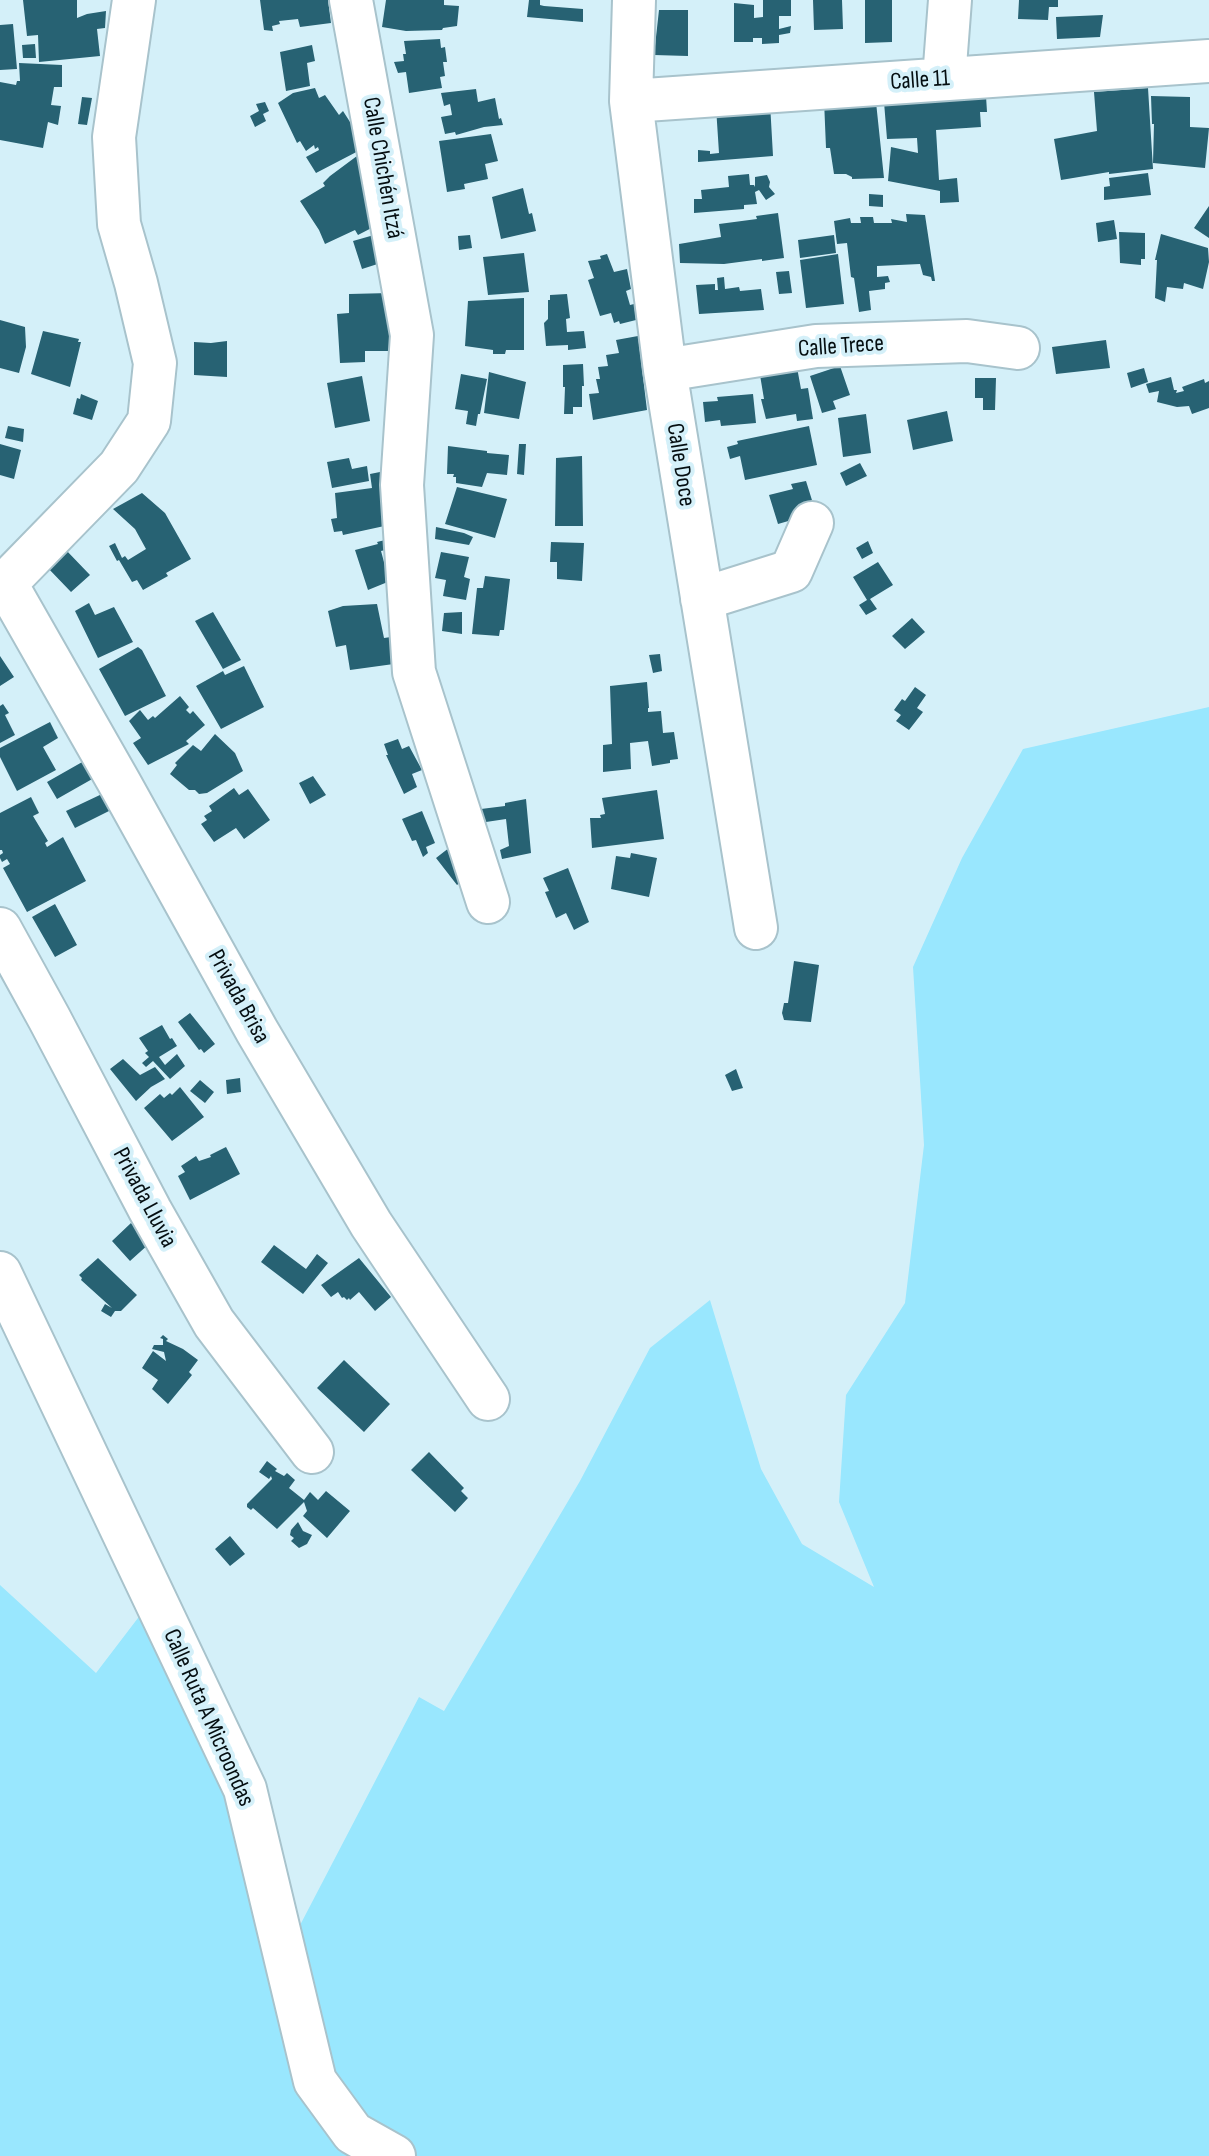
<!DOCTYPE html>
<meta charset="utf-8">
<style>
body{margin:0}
canvas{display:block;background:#d4f0f9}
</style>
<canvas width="1209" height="2156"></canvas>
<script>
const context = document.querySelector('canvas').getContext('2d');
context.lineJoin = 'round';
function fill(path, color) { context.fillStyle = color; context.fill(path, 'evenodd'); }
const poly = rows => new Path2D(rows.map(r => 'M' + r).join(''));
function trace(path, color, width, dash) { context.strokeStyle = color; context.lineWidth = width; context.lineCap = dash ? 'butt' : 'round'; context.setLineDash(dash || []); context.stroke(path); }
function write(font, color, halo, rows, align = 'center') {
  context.font = font + ' "Sofia Sans Condensed",sans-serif'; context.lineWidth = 8; context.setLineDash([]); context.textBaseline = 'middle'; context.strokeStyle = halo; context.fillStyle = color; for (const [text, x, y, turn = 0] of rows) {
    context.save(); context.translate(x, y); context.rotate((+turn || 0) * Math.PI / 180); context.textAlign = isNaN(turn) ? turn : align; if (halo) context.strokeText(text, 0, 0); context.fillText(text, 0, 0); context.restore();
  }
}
fill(poly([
 [1209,707,1209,2156,0,2156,0,1585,96,1673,154,1597,285,1954,419,1697,444,1711,580,1481,650,1348,710,1300,761,1469,802,1544,874,1587,839,1502,846,1395,905,1303,924,1145,913,967,962,858,1023,749]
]), '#99e7fe');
fill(poly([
 [23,0,77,0,77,18,87,14,106,11,105,28,97,29,100,56,39,62,38,35,27,36],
 [260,0,328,0,331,23,300,27,298,19,279,21,280,24,272,26,273,31,264,30],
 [386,0,444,0,444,5,459,6,457,26,443,28,442,30,406,31,382,27],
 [529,0,540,0,540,5,544,6,583,9,583,22,527,17],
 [763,0,791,0,791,16,779,16,779,29,791,26,790,33,779,35,779,43,762,44,762,38,753,38,753,42,734,42,734,3,754,5,754,18,763,17],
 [813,0,842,0,843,29,814,30],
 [865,0,892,0,892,42,865,43],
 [1019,0,1058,0,1058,7,1049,7,1048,20,1018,19],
 [659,10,688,10,688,56,654,55],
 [1103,15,1100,37,1057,39,1056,17],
 [13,24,17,69,0,70,0,25],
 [440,39,441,48,445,47,447,62,443,62,445,76,440,77,442,88,409,93,406,72,398,73,394,62,404,61,403,54,406,54,404,41],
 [35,44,36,58,23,58,22,45],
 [312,45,315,61,307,63,310,86,286,91,280,52],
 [19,63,62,65,62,87,54,87,51,105,61,106,58,125,48,122,43,148,0,140,0,82,16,85,17,81,20,81],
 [315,88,319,98,325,95,339,115,343,111,366,147,316,173,306,157,319,150,318,147,315,149,314,145,306,151,300,141,297,143,278,103,293,93],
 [1148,88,1153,169,1109,174,1109,172,1061,180,1054,139,1097,131,1094,92],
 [476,89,478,102,495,98,499,119,501,118,503,125,484,127,456,135,455,132,445,134,441,117,452,115,450,104,444,106,441,93],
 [986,96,987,112,980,112,981,127,936,130,939,180,957,178,959,202,940,203,940,191,888,181,891,147,918,153,917,138,887,139,884,102],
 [1151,96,1190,97,1190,127,1209,128,1205,168,1153,163,1154,124,1152,124],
 [82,97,92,98,87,125,78,124],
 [824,100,876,102,884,178,852,179,852,177,846,174,834,174,830,148,826,148],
 [265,102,269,111,263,114,266,121,255,127,250,116,259,111,256,104],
 [770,103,773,156,698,162,698,150,710,151,710,154,719,153,716,107],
 [491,134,498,161,485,164,488,179,464,184,465,189,447,192,439,141],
 [361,153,385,221,358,235,355,230,325,244,319,230,300,201,325,186,323,183,330,176],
 [1148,173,1151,195,1104,200,1104,187,1110,186,1109,178],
 [749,174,750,185,754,185,755,187,755,177,767,175,770,182,769,187,775,194,766,200,759,190,755,192,757,204,744,205,744,209,694,213,694,199,702,199,701,190,729,187,728,176],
 [523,188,529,214,532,213,536,231,501,239,492,197],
 [869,194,883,195,883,207,869,206],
 [1209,206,1209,238,1194,228],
 [778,213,784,258,762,261,762,259,724,264,680,263,679,244,721,237,719,224,757,219,756,216],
 [906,214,925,215,935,281,932,281,931,277,923,275,920,264,877,266,877,277,888,276,890,282,885,283,885,289,869,291,871,310,859,312,854,278,851,277,847,243,837,244,834,221,850,218,851,223,861,223,860,217,873,217,874,223,892,223,891,219,907,222],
 [1114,220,1117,239,1098,242,1096,223],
 [1119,232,1145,233,1145,259,1141,259,1141,265,1120,263],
 [381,233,390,260,362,269,353,241],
 [1161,234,1208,248,1209,262,1203,289,1184,283,1183,289,1167,287,1165,302,1155,298,1157,260,1155,260],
 [470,235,472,248,459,250,458,236],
 [834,235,836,253,800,258,798,240],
 [524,253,529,292,488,295,483,257],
 [607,254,614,272,627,269,631,289,626,291,630,305,634,304,636,320,620,324,619,321,614,323,611,313,600,316,588,280,594,278,588,261,601,259,600,256],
 [838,254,844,304,806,308,800,260],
 [789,271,792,293,779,294,776,272],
 [724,277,725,289,739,287,740,291,761,289,764,310,699,314,696,285,715,284,715,290,718,290,717,278],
 [390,293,392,351,365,351,365,362,340,363,337,314,349,313,349,294],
 [567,294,570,318,566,319,567,332,584,331,586,348,568,350,568,345,546,346,544,323,548,319,548,300,550,300,550,295],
 [524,298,524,350,506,350,505,354,493,354,493,350,465,346,468,301],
 [0,320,25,327,26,347,19,373,0,368],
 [43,331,79,339,78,342,81,342,70,387,31,374],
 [638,336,647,410,593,420,589,394,599,393,596,379,600,379,598,367,608,366,606,355,619,353,616,340],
 [1106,340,1110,368,1056,374,1052,347],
 [227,341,227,377,194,375,194,342,211,343],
 [796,362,801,389,808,388,813,419,797,421,796,414,766,419,761,399,764,399,759,369],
 [583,364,584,386,582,386,582,407,573,407,573,414,564,414,565,387,563,387,563,365],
 [840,366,850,395,833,401,836,409,822,413,810,376],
 [1144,368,1148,382,1131,388,1127,373],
 [489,372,526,382,519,419,484,413],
 [461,374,487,379,480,414,478,414,476,426,466,424,468,411,455,409],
 [362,376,370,421,335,428,327,383],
 [1171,377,1174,390,1177,390,1176,393,1184,391,1182,387,1204,379,1205,383,1209,381,1209,408,1192,414,1189,406,1177,407,1157,402,1159,391,1149,393,1146,384],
 [975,378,996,378,995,410,983,410,983,398,975,398],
 [81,394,98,401,92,420,73,414,77,398,80,399],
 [753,394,756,423,721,426,720,420,705,422,703,402,718,401,717,397],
 [947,411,953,441,913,450,907,420],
 [866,414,871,453,843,457,838,418],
 [8,426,24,429,23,442,5,438],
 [809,426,817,465,745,480,740,456,730,459,727,447,738,444,737,441],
 [0,444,21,450,14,479,0,475],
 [519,444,526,444,524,475,517,474],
 [448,446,487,451,487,453,509,455,507,475,487,473,482,487,456,483,456,477,453,477,454,474,447,474],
 [582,456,583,526,555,526,556,458],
 [349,458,352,469,367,466,369,481,332,488,327,462],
 [860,463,867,476,846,486,840,473],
 [385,471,389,525,343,535,342,531,334,532,331,519,337,518,335,493,372,488,370,474],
 [806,481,816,513,778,524,769,495,793,489,791,484],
 [457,487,507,499,495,538,445,524],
 [142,493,165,513,191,559,166,573,168,576,143,590,137,580,132,582,119,560,117,561,109,546,115,543,122,558,125,556,128,560,146,549,135,529,113,509],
 [436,527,464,533,473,537,469,545,435,539],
 [389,539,390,549,381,551,384,562,392,560,395,579,368,590,355,550,378,544,377,542],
 [868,541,873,553,862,559,856,548],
 [551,542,584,543,582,581,557,579,557,562,550,562],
 [65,549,90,575,71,592,46,566],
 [441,552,469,557,464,577,470,579,466,600,443,596,446,580,435,578],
 [878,562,893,585,870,599,877,609,866,615,859,605,867,600,853,577],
 [485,576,510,579,504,630,500,630,499,636,472,634,477,588,483,588],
 [89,603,95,615,114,607,133,642,98,658,75,611],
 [377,604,384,638,398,636,401,663,350,670,346,645,336,647,328,611,343,606],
 [213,612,241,660,223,669,195,621],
 [462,612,462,634,442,631,444,613],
 [912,618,925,632,905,649,892,636],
 [138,647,142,650,166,696,125,716,99,669],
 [660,654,662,671,653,673,649,655],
 [0,656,14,677,0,686],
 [244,666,264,707,221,729,196,686,223,671,225,675],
 [647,682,649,708,648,708,648,712,661,711,663,733,674,732,678,759,670,760,670,763,652,766,648,741,630,743,631,769,603,772,603,745,612,744,610,686],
 [915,687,926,695,917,708,923,712,909,730,896,721,901,715,894,710,902,699,905,701],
 [180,696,189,707,186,710,190,714,193,711,205,725,186,741,189,744,148,765,133,743,141,738,129,721,140,710,148,720,153,716,155,718],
 [3,704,9,713,5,715,15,735,0,743,0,706],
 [50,722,58,738,43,747,56,770,17,791,0,757,0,748],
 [215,734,235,753,243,771,207,793,199,794,195,790,189,790,170,774,177,765,175,763,193,745,201,751],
 [398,739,402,749,409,746,422,770,412,774,417,787,404,794,386,755,388,755,384,744],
 [84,761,94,778,57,799,47,782],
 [313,776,326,795,310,804,299,783],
 [234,788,239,795,248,789,270,820,244,839,236,828,214,842,201,824,207,820,204,816,212,811,209,806],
 [657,790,664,839,592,848,590,818,601,818,600,815,605,814,602,798],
 [102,794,111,810,75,828,66,811],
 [31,797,39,813,33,816,48,841,45,843,47,847,63,837,86,881,27,912,3,868,10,864,7,859,2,862,0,858,0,855,3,853,2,850,0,850,0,813],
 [526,799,531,853,502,859,500,850,509,846,506,819,486,822,481,809,505,806,505,803],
 [422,811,435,843,426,847,428,853,423,857,416,840,412,841,402,819],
 [454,844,463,880,457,885,436,858],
 [631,853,657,858,649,897,611,889,616,856,630,858],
 [568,868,589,922,574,930,566,913,556,918,545,892,549,891,543,878],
 [55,904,77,945,55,957,32,917],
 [794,961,819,965,811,1022,784,1020,782,1013,784,1003,788,1003],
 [190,1013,215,1044,204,1053,201,1049,199,1050,178,1022],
 [162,1025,170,1039,172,1038,177,1046,159,1057,165,1065,177,1054,185,1066,170,1079,153,1061,146,1067,142,1063,149,1057,145,1053,148,1051,139,1038],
 [123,1059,140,1075,155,1067,165,1079,151,1087,136,1101,110,1069],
 [736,1069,743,1088,732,1091,725,1075],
 [240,1078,241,1092,227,1094,226,1080],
 [200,1080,214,1092,205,1103,190,1091],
 [180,1087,204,1117,172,1141,144,1108,160,1094,164,1098,170,1093,172,1095],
 [226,1147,240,1174,190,1200,178,1176,185,1172,181,1166,196,1156,199,1161,211,1157,210,1155],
 [131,1223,150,1243,130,1261,112,1241],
 [274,1245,306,1269,317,1254,328,1263,303,1294,261,1262],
 [98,1258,137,1295,121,1311,115,1311,111,1317,101,1311,105,1304,112,1308,81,1280,82,1278,79,1275],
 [359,1258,391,1297,375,1311,359,1292,350,1300,349,1298,347,1300,344,1297,342,1298,338,1292,331,1297,321,1285],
 [163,1335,168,1339,166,1341,183,1349,198,1360,189,1372,192,1375,168,1404,152,1389,158,1380,142,1368,153,1351,166,1361,164,1352,152,1349,154,1345,163,1345,163,1339,160,1338],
 [344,1360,390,1404,364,1432,317,1388],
 [429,1452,464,1488,461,1491,468,1498,455,1512,411,1470],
 [267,1461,277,1469,275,1471,284,1476,287,1473,295,1480,289,1488,304,1500,310,1492,318,1500,326,1491,350,1511,327,1538,303,1516,307,1511,304,1502,277,1529,253,1508,251,1510,247,1507,247,1504,272,1479,271,1476,269,1479,259,1472],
 [298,1522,303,1531,312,1535,307,1544,299,1548,291,1541,294,1538,290,1535,291,1530],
 [230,1536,245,1554,230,1566,215,1549]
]), '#276273');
const street = poly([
 [351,0,412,335,402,485,414,672,488,902],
 [634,0,631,101,665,370,756,928],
 [944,79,950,0],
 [631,101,1209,61],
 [665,370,816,346,967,341,1018,348],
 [6,584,120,784,257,1031,371,1224,488,1399],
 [0,589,119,467,149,421,155,363,136,283,119,224,114,137,134,0],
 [702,599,791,571,812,523],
 [0,929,49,1018,150,1210,214,1323,312,1452],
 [0,1273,245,1789,315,2081,353,2133,394,2156]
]);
trace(street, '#a8c3cc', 46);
trace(street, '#fff', 42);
write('24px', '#050e11', '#d4f0f9', [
 ["Calle 11",920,81,-4],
 ["Calle Chichén Itzá",382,168,80],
 ["Calle Trece",841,347,-4],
 ["Calle Doce",680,465,81],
 ["Privada Brisa",238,997,61],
 ["Privada Lluvia",144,1198,62],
 ["Calle Ruta A Microondas",208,1718,66]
]);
</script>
